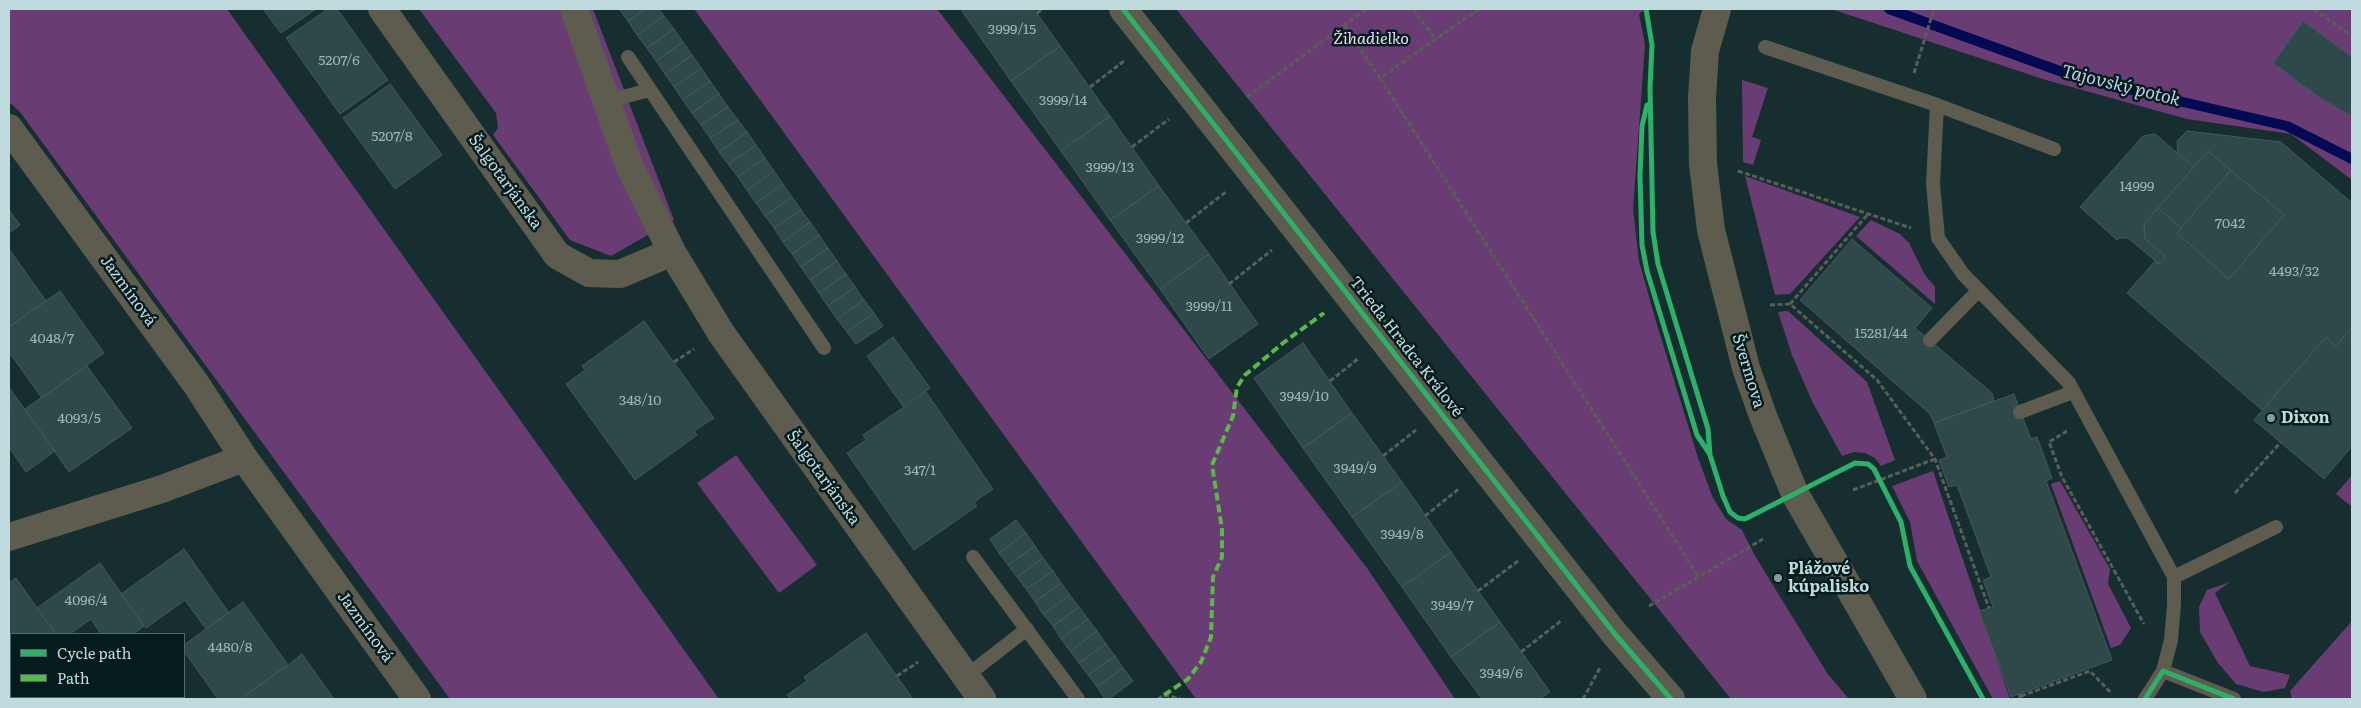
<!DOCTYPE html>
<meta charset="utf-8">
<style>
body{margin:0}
#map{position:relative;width:2361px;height:708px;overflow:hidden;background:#162e30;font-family:Literata,serif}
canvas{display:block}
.frame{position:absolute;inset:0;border:10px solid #c0dbdd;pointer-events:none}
.legend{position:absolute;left:10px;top:633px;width:175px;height:65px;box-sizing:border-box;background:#051c1e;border:1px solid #50686a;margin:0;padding:6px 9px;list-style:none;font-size:15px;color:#c0dbdd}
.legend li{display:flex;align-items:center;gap:10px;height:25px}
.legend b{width:25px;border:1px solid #50686a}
</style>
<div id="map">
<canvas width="2361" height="708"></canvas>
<div class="frame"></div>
<ul class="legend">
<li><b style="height:6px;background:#2db169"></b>Cycle path</li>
<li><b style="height:6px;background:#58b947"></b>Path</li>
</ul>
</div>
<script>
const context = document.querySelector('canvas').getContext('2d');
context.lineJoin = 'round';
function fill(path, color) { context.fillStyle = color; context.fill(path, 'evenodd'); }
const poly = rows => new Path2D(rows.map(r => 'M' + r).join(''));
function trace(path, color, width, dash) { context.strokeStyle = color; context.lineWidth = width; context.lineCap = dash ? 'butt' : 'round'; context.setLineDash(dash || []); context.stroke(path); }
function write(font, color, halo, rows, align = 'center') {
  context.font = font + ' Literata,serif'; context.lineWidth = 5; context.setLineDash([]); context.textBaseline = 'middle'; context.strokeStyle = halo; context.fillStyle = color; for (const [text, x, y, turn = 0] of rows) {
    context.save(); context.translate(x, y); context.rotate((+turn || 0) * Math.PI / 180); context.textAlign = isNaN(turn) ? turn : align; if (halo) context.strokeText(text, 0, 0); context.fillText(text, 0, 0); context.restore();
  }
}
fill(poly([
 [9,9,227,9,719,699,450,699,20,112,9,102],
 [419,9,593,9,674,220,611,256,570,240,493,135,498,128,496,113],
 [694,9,937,9,1367,568,1455,699,1196,699],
 [1176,9,1646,9,1639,14,1645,45,1633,209,1639,261,1655,318,1698,458,1713,498,1726,519,1742,530,1755,556,1827,673,1849,699,1731,699],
 [1831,9,2352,9,2352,180,2291,134,2187,119,2046,80],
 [1742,80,1768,88,1752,137,1761,140,1753,165,1743,162],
 [1745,176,1860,217,1790,294,1775,295],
 [1871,220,1900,234,1909,243,1925,275,1935,287,1935,304,1856,236],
 [1788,311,1867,382,1895,460,1881,466,1875,458,1865,453,1854,452,1842,456,1812,401,1792,355,1778,312],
 [736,455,817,565,779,593,697,483],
 [1933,471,2010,699,1993,699,1917,561,1910,522,1892,486],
 [2352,475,2352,507,2336,494],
 [2060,481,2110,569,2108,584,2131,628,2120,645,2111,648,2051,484],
 [2230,582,2215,593,2250,666,2290,675,2285,688,2264,692,2236,684,2218,663,2200,632,2199,607,2207,590],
 [2352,621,2352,699,2292,699,2290,691]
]), '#6a3c74');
trace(poly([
 [1889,9,2079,78,2287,126,2352,159]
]), '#020a52', 10);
const building = poly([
 [263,9,316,9,281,33,263,9],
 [328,9,337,9,388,80,340,114,286,38,328,9],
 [619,9,646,9,628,21,619,9],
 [646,9,659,9,664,16,637,35,628,21,646,9],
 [965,9,1034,9,1060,46,1011,81,962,11,965,9],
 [664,16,674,29,647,48,637,35,664,16],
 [2303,21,2352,57,2352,116,2320,98,2273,63,2303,21],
 [674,29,683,42,656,61,647,48,674,29],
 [683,42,692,55,665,74,656,61,683,42],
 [1060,46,1110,116,1061,151,1011,81,1060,46],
 [692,55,701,68,674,87,665,74,692,55],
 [701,68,710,81,683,100,674,87,701,68],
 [710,81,719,94,692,113,683,100,710,81],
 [390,84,442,155,395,189,343,118,390,84],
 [719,94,728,107,701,125,692,113,719,94],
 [728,107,738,120,710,138,701,125,728,107],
 [1110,116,1159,186,1110,220,1061,151,1110,116],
 [738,120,747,132,719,152,710,138,738,120],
 [2187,131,2281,142,2352,203,2352,327,2336,346,2326,337,2262,410,2127,293,2155,261,2159,264,2166,257,2145,239,2144,224,2158,208,2181,228,2177,233,2229,279,2284,215,2208,151,2194,167,2178,154,2177,141,2187,131],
 [747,132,756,145,728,164,719,152,747,132],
 [2155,134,2194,167,2144,224,2145,239,2166,257,2159,264,2128,238,2119,238,2117,240,2080,207,2143,136,2155,134],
 [756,145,765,158,738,177,728,164,756,145],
 [2208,151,2231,170,2181,228,2158,208,2208,151],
 [765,158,774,171,747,190,738,177,765,158],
 [2231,170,2284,215,2229,279,2177,233,2231,170],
 [774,171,783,184,756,203,747,190,774,171],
 [783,184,792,197,765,216,756,203,783,184],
 [1159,186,1209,254,1160,289,1110,220,1159,186],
 [792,197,801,210,774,228,765,216,792,197],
 [9,210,20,225,9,233,9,210],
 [801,210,810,222,783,242,774,228,801,210],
 [810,222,819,235,792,254,783,242,810,222],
 [819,235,828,248,801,267,792,254,819,235],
 [1852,239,1932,308,1915,328,1992,393,1994,401,1934,423,1930,414,1800,300,1852,239],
 [828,248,837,261,810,280,801,267,828,248],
 [9,249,46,301,9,327,9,249],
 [1209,254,1258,324,1209,359,1160,289,1209,254],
 [837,261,846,274,819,293,810,280,837,261],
 [846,274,855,287,828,306,819,293,846,274],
 [855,287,864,300,837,319,828,306,855,287],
 [60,291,104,353,42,398,9,352,9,327,60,291],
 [864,300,874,313,847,332,837,319,864,300],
 [874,313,883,326,856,344,847,332,874,313],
 [644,321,714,418,694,431,697,435,635,480,566,384,585,370,582,366,644,321],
 [2352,327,2352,446,2324,479,2254,420,2326,337,2336,346,2352,327],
 [893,337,930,388,903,406,867,356,893,337],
 [1303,343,1352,413,1303,448,1254,378,1303,343],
 [87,366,132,428,69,472,25,409,87,366],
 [10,389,55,451,26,472,9,447,10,389],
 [926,392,993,489,974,502,977,506,914,550,847,453,866,440,863,435,926,392],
 [2014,394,2031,439,2037,437,2052,478,2046,481,2112,660,2011,697,1979,611,1993,607,1983,580,1991,577,1957,485,1949,487,1939,460,1947,457,1934,423,2014,394],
 [1352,413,1402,482,1352,517,1303,448,1352,413],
 [1402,482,1451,552,1402,587,1352,517,1402,482],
 [1016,520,1026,533,999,553,990,539,1016,520],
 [1026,533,1035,546,1008,565,999,553,1026,533],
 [1035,546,1043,558,1017,577,1008,565,1035,546],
 [184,549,229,613,206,629,185,600,146,628,121,594,184,549],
 [1451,552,1500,622,1451,657,1402,587,1451,552],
 [1043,558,1053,571,1026,589,1017,577,1043,558],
 [100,563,144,626,133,634,101,634,91,619,70,634,56,634,37,608,100,563],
 [1053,571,1061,583,1035,602,1026,589,1053,571],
 [16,578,37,608,56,634,11,634,11,641,9,637,9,583,16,578],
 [1061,583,1070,595,1043,614,1035,602,1061,583],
 [1070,595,1079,607,1053,626,1043,614,1070,595],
 [243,602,288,665,240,699,218,699,184,651,184,645,243,602],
 [1079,607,1088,619,1061,639,1053,626,1079,607],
 [1088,619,1097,631,1070,651,1061,639,1088,619],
 [1500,622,1550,692,1539,699,1482,699,1451,657,1500,622],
 [1097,631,1106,644,1079,663,1070,651,1097,631],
 [866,633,913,699,790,699,787,695,807,681,804,677,866,633],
 [1106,644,1115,656,1088,675,1079,663,1106,644],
 [302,654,334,699,240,699,288,665,302,654],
 [1115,656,1123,668,1097,687,1088,675,1115,656],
 [1123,668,1133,681,1109,699,1105,699,1097,687,1123,668]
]);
fill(building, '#2f494b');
trace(building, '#43585a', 1);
trace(poly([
 [1413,9,1436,40],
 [2314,9,2352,36],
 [1037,13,1043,9],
 [1344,25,1380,78,1479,9],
 [1914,73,1934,9],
 [1380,78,1698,576],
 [1090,87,1124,61],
 [1247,97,1366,9],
 [1132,147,1169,119],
 [1738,171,1911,228],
 [1186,223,1227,191],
 [1229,284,1272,250],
 [1790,304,1868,214],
 [1770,305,1790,304,1877,380,1935,459,1989,608],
 [674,362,694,349],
 [1330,381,1359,358],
 [2067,431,2049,442,2062,477,2144,624],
 [1383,456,1416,430],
 [1853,490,1935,459],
 [2235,493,2281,442],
 [1425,516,1460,488],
 [1478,591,1518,561],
 [1649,606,1763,539],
 [1521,652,1562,620],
 [897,676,918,662],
 [2020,694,2020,699],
 [2021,696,2090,671,2112,694],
 [1158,699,1164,695,1181,699],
 [1583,699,1601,666]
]), '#595f56', 3, [5, 2.5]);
trace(poly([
 [1765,47,1937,105,1933,184,1938,238,1963,274,2069,383,2174,577,2174,605,2171,640,2163,671,2145,699],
 [628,57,824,348],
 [607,101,650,90],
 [1937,105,2054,149],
 [1930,340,1979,290],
 [2020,412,2073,392],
 [973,557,1078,699],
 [2174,577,2276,527],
 [2163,671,2234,699],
 [965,677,1027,629]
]), '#5e5c4e', 14);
trace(poly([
 [382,9,557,255,589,273,620,274,672,252],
 [574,9,629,165,672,252,721,333,982,699],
 [1123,9,1614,633,1671,699],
 [9,128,196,384,244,458,417,699],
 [9,537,162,489,244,458]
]), '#5e5c4e', 28);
trace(poly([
 [1717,9,1705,51,1702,98,1703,164,1711,230,1746,368,1763,416,1795,494,1913,699]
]), '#5e5c4e', 28);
trace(poly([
 [1164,695,1188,679,1201,662,1211,637,1213,577,1222,557,1222,529,1212,465,1233,416,1237,387,1245,375,1283,343,1324,313]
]), '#58b947', 4, [8, 4]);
trace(poly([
 [1123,9,1614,633,1671,699],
 [1646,9,1652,45,1650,88,1653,232,1658,264,1708,429,1710,455,1723,496,1730,512,1738,518,1745,519,1855,463,1868,464,1874,469,1901,522,1910,566,1983,699],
 [1647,105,1642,126,1640,176,1642,245,1647,271,1697,435,1709,453],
 [2145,699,2163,671,2234,699]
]), '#2db169', 5);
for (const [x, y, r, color] of [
 [2271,418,5,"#849ea0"],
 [1778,578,5,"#849ea0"]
]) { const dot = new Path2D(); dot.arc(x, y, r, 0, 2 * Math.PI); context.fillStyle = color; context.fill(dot); trace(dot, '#051c1e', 2); }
write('14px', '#9cb6b8', null, [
 ["3999/15",1012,30],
 ["5207/6",339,61],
 ["3999/14",1063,101],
 ["5207/8",392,137],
 ["3999/13",1110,168],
 ["14999",2137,187],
 ["7042",2230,224],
 ["3999/12",1160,239],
 ["4493/32",2294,272],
 ["3999/11",1209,307],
 ["15281/44",1881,334],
 ["4048/7",52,339],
 ["3949/10",1304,397],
 ["348/10",640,401],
 ["4093/5",79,419],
 ["3949/9",1355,469],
 ["347/1",920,471],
 ["3949/8",1402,535],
 ["4096/4",86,601],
 ["3949/7",1452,606],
 ["4480/8",230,648],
 ["3949/6",1501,674]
]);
write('italic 16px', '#eed9f1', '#051c1e', [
 ["Žihadielko",1371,39]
]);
write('16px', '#c0dbdd', '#051c1e', [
 ["Šalgotarjánska",505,182,54],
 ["Jazmínová",128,291,54],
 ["Trieda Hradca Králové",1406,347,52],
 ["Švermova",1748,371,73],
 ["Šalgotarjánska",823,478,54],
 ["Jazmínová",365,627,54]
]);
write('bold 16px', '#c0dbdd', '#051c1e', [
 ["Dixon",2281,418],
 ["Plážové",1788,569],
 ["kúpalisko",1788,587]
], 'left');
write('italic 18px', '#becde7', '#051c1e', [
 ["Tajovský potok",2121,86,14]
]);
</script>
